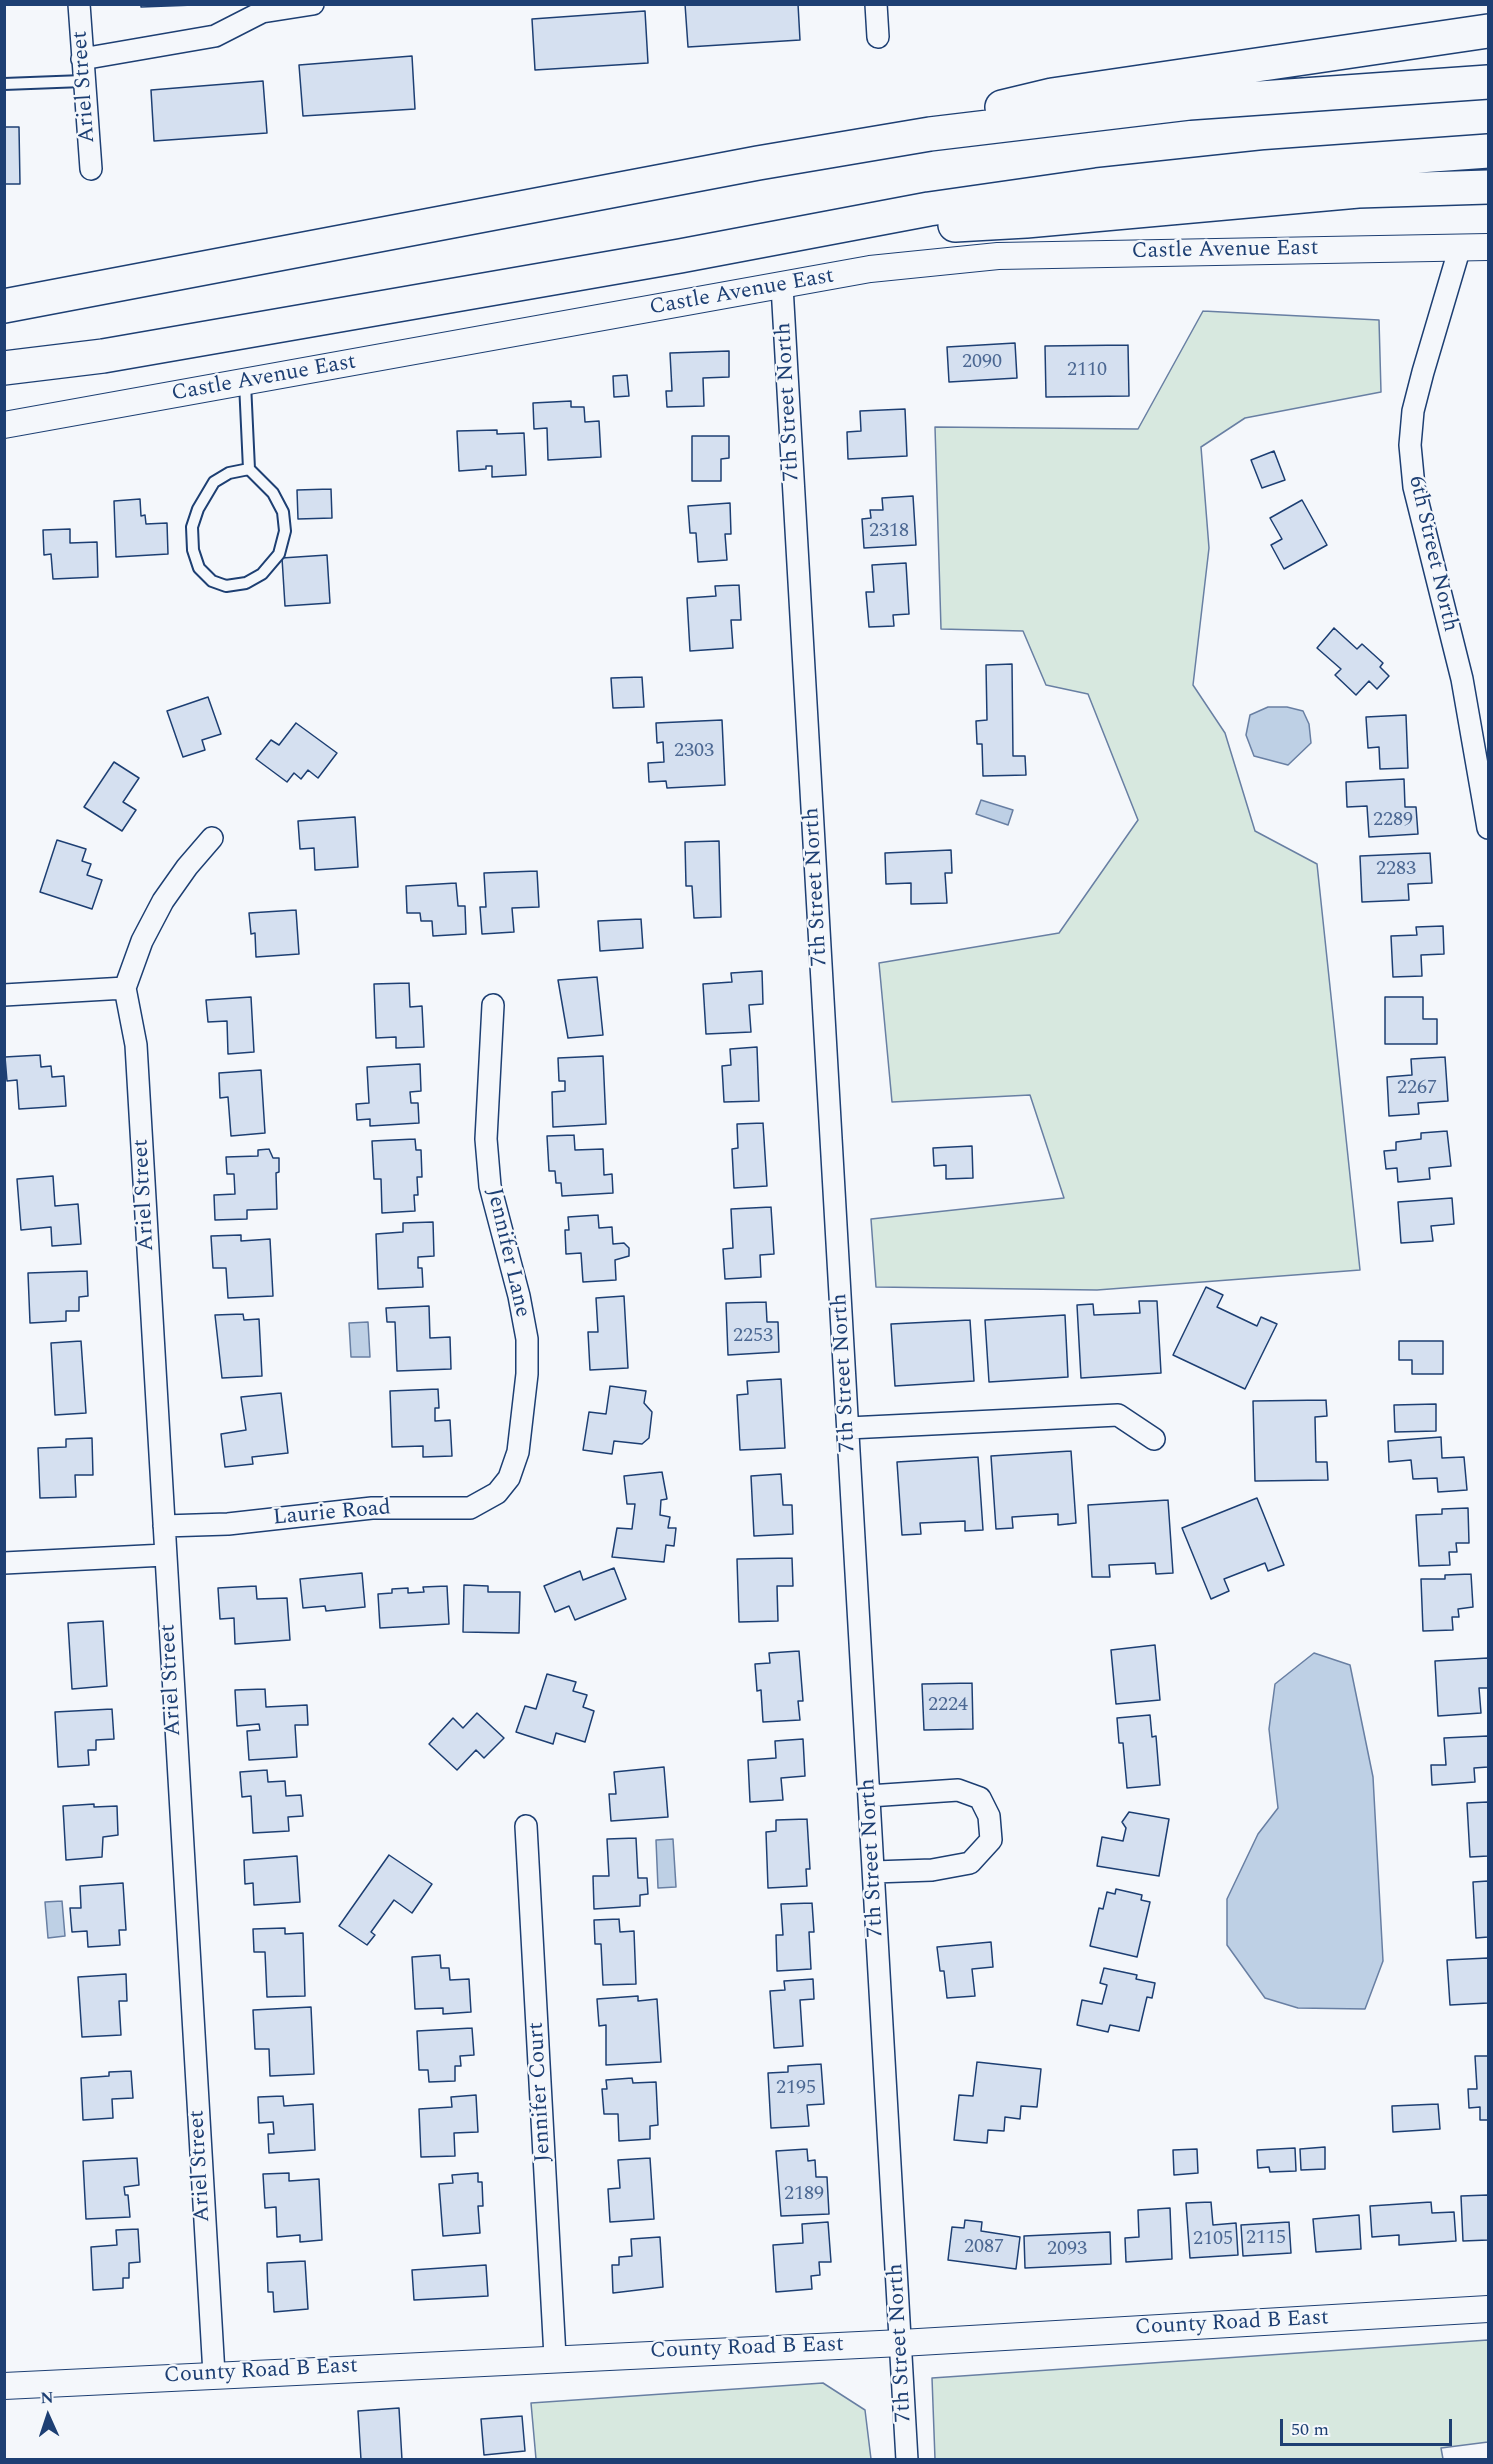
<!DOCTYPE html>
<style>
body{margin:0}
#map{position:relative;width:1493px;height:2464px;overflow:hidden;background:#f4f7fb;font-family:Spectral,serif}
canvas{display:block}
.frame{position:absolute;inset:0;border:6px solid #1d3f73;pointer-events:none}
.north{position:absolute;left:18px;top:2386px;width:60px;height:60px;-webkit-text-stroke:4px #f4f7fb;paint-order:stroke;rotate:357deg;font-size:16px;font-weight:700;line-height:24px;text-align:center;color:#1d3f73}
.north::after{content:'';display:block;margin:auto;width:21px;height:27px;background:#1d3f73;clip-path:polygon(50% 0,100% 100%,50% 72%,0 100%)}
.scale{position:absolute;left:1280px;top:2419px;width:172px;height:27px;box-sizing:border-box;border:3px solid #1d3f73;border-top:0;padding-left:8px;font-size:18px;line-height:21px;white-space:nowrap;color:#1d3f73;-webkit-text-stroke:4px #f4f7fb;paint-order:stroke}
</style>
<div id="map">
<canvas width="1493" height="2464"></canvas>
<div class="frame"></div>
<div class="north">N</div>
<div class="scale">50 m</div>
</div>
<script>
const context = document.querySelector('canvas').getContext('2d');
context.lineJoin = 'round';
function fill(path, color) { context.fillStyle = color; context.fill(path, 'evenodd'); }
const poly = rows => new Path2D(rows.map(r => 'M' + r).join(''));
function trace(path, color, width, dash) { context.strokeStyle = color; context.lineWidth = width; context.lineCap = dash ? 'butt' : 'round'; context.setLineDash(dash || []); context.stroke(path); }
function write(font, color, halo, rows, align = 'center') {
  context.font = font + ' Spectral,serif'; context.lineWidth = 4.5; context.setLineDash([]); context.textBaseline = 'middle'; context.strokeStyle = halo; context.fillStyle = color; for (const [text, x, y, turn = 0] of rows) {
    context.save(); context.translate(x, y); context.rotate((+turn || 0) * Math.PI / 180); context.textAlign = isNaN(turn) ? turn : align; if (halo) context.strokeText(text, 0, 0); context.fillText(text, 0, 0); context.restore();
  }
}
const green = poly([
 [1203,311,1379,320,1381,392,1245,418,1201,447,1209,548,1193,685,1225,733,1255,831,1317,864,1360,1270,1097,1290,876,1287,871,1219,1064,1198,1030,1095,892,1102,879,963,1059,933,1138,820,1088,694,1046,685,1023,631,941,629,935,427,1138,429,1203,311],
 [1488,2340,1488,2442,1441,2448,1443,2459,935,2459,932,2378,1488,2340],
 [823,2383,865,2410,871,2459,536,2459,531,2403,823,2383]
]);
fill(green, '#d7e8df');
trace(green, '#687fa3', 1.5);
const water = poly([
 [1287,707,1303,711,1309,724,1311,743,1288,765,1254,756,1246,735,1250,715,1268,707,1287,707],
 [981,800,1013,810,1008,825,976,814,981,800],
 [368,1322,370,1357,351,1357,349,1323,368,1322],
 [1314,1653,1350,1665,1373,1777,1383,1961,1365,2009,1298,2008,1265,1998,1227,1945,1227,1899,1258,1834,1278,1808,1269,1729,1275,1684,1314,1653],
 [673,1839,676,1887,658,1888,656,1840,673,1839],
 [62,1901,65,1936,48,1938,45,1902,62,1901]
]);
fill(water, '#bed0e5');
trace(water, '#687fa3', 1.5);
const building = poly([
 [141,4,194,4,194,5,141,7,141,4],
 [685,4,798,4,800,40,688,47,685,4],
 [645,11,648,63,535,70,532,19,645,11],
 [412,56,415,109,303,116,299,65,412,56],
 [263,81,267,133,154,141,151,90,263,81],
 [4,127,19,127,20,184,4,184,4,127],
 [1015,343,1017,378,949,382,947,347,1015,343],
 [1128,345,1129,396,1046,397,1045,346,1128,345],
 [729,351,729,377,703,378,704,406,667,407,666,391,672,391,670,353,729,351],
 [627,375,629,396,614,397,613,376,627,375],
 [571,401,571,407,584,407,585,422,599,421,601,457,548,460,547,428,534,429,533,403,571,401],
 [905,409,907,456,848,459,847,432,861,431,860,411,905,409],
 [497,430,497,434,524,433,526,475,492,477,492,466,486,466,486,469,459,471,457,431,497,430],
 [692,436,729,436,729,458,721,459,721,481,692,481,692,436],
 [1274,451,1285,480,1262,488,1251,460,1274,451],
 [331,489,332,518,298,519,297,490,331,489],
 [913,496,916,545,864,548,862,519,871,518,870,510,883,510,882,498,913,496],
 [140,499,141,516,145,515,146,524,167,523,168,554,116,557,114,501,140,499],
 [1302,500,1327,545,1284,569,1271,545,1282,539,1270,518,1302,500],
 [730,503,731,534,725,534,727,560,698,562,696,533,690,533,688,506,730,503],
 [70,529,70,543,97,542,98,577,53,579,51,554,44,555,43,530,70,529],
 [327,555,330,603,285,606,282,558,327,555],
 [906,563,909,614,893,615,894,626,869,627,866,592,874,592,872,565,906,563],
 [739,585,741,620,731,620,733,648,690,651,687,598,716,596,715,586,739,585],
 [1334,628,1357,649,1362,644,1383,663,1380,667,1389,676,1377,689,1369,681,1356,695,1335,675,1341,669,1317,648,1334,628],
 [1012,664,1013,756,1025,756,1026,775,983,776,982,744,977,744,976,721,987,720,986,665,1012,664],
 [642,677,644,707,613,708,611,678,642,677],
 [208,697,221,734,202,740,205,750,183,757,167,711,208,697],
 [1406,715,1408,768,1380,769,1379,747,1368,748,1366,717,1406,715],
 [722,720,725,785,667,788,666,781,649,782,648,763,664,762,663,742,657,743,656,723,722,720],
 [296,723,337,753,318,778,308,770,301,779,294,773,287,782,256,759,271,740,279,745,296,723],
 [114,762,139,778,123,802,136,810,122,831,84,807,114,762],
 [1404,779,1405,807,1416,807,1418,834,1369,837,1367,806,1347,807,1346,782,1404,779],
 [355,817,358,867,315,870,314,848,300,849,298,821,355,817],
 [57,840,86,849,82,861,91,864,87,875,102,880,92,909,40,892,57,840],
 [719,841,721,917,694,918,692,886,686,886,685,842,719,841],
 [951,850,952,873,945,873,947,903,911,904,911,883,886,884,885,853,951,850],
 [1430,853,1432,883,1408,884,1409,900,1362,902,1360,856,1430,853],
 [537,871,539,907,512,908,514,932,482,934,480,907,486,907,484,873,537,871],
 [456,883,458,906,465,906,466,934,433,936,432,921,421,921,420,913,407,913,406,886,456,883],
 [296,910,299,954,256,957,255,933,251,934,249,913,296,910],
 [641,919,643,948,600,951,598,921,641,919],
 [1443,926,1444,954,1421,955,1422,976,1393,977,1391,936,1417,935,1416,927,1443,926],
 [762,971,763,1004,749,1005,751,1032,706,1034,703,984,732,982,731,973,762,971],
 [597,977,603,1035,568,1038,558,980,597,977],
 [409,983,410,1007,422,1006,424,1047,396,1048,396,1037,376,1038,374,984,409,983],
 [251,997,254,1052,228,1054,227,1021,208,1022,206,1000,251,997],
 [1385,997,1423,997,1423,1019,1437,1019,1437,1044,1385,1044,1385,997],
 [757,1047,759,1101,724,1102,722,1066,731,1065,730,1049,757,1047],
 [40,1055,41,1067,51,1066,52,1077,64,1076,66,1106,19,1109,17,1080,7,1081,5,1057,40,1055],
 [603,1056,606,1124,553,1127,552,1092,565,1091,565,1081,559,1081,558,1058,603,1056],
 [1445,1057,1448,1101,1418,1103,1419,1114,1389,1116,1387,1077,1412,1075,1411,1059,1445,1057],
 [420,1064,421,1091,410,1092,411,1103,418,1103,419,1123,370,1126,370,1119,357,1120,356,1104,369,1103,367,1067,420,1064],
 [261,1070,265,1133,231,1136,228,1097,220,1098,219,1073,261,1070],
 [763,1123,767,1186,734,1188,732,1149,738,1148,737,1124,763,1123],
 [1447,1131,1451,1166,1429,1168,1430,1179,1398,1182,1397,1168,1386,1169,1384,1151,1396,1150,1396,1142,1421,1139,1421,1133,1447,1131],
 [574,1135,575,1150,603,1149,604,1175,612,1174,613,1193,562,1196,561,1183,556,1183,555,1171,549,1171,547,1136,574,1135],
 [415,1139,416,1150,421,1150,422,1177,417,1177,418,1195,414,1195,415,1211,382,1213,381,1179,374,1179,372,1141,415,1139],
 [972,1146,973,1178,946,1179,946,1165,934,1166,933,1148,972,1146],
 [269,1149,273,1158,279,1158,279,1172,276,1173,277,1209,247,1210,247,1219,215,1220,214,1195,235,1194,234,1174,227,1174,226,1157,258,1156,258,1150,269,1149],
 [53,1176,55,1206,78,1204,81,1244,52,1246,51,1227,21,1230,17,1179,53,1176],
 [1452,1198,1454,1224,1431,1226,1433,1241,1401,1243,1398,1202,1452,1198],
 [771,1207,774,1254,760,1255,761,1277,725,1279,723,1249,733,1248,731,1209,771,1207],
 [598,1215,599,1228,612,1227,613,1244,624,1243,629,1248,629,1256,615,1260,616,1280,583,1282,581,1253,566,1254,565,1230,569,1230,568,1217,598,1215],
 [433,1222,434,1256,418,1257,418,1268,422,1268,423,1287,378,1289,376,1234,403,1232,403,1223,433,1222],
 [241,1235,241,1241,270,1239,273,1296,228,1298,226,1268,213,1268,211,1236,241,1235],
 [87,1271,88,1296,79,1297,79,1311,66,1311,66,1321,30,1323,28,1273,87,1271],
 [1206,1287,1223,1295,1217,1307,1257,1326,1261,1317,1277,1324,1245,1389,1173,1355,1206,1287],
 [624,1296,628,1368,590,1370,588,1332,598,1332,596,1298,624,1296],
 [1139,1301,1157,1301,1161,1373,1081,1378,1077,1305,1093,1304,1094,1315,1140,1313,1139,1301],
 [766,1302,767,1322,778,1322,779,1352,728,1355,726,1303,766,1302],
 [429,1306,430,1338,450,1337,451,1369,397,1371,395,1322,387,1322,386,1308,429,1306],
 [243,1314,244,1320,259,1319,262,1376,222,1378,215,1315,243,1314],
 [1065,1315,1068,1377,989,1382,985,1320,1065,1315],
 [970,1320,974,1381,895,1386,891,1324,970,1320],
 [81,1341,86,1413,55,1415,51,1343,81,1341],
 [1399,1341,1443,1341,1443,1374,1412,1374,1412,1360,1399,1360,1399,1341],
 [781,1379,785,1448,740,1450,737,1395,748,1394,747,1381,781,1379],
 [610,1386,646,1391,644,1403,652,1412,649,1438,642,1444,614,1441,612,1454,583,1450,589,1412,606,1414,610,1386],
 [438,1389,439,1408,435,1408,435,1421,450,1420,452,1456,423,1457,423,1446,392,1447,390,1391,438,1389],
 [281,1393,288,1453,252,1457,253,1464,225,1467,221,1434,246,1430,241,1397,281,1393],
 [1326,1400,1327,1416,1315,1417,1316,1462,1327,1462,1328,1480,1255,1481,1253,1401,1326,1400],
 [1436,1404,1436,1431,1395,1432,1394,1405,1436,1404],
 [1441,1437,1442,1458,1464,1457,1467,1490,1438,1492,1437,1478,1413,1479,1411,1460,1389,1462,1388,1441,1441,1437],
 [92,1438,93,1475,75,1475,76,1497,40,1498,38,1448,66,1447,66,1439,92,1438],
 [1071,1451,1076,1523,1058,1525,1058,1514,1012,1517,1013,1528,996,1529,991,1456,1071,1451],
 [978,1457,983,1530,965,1531,965,1521,920,1523,921,1534,902,1535,897,1462,978,1457],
 [662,1472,667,1499,661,1500,660,1515,670,1517,668,1528,676,1528,674,1546,666,1545,664,1562,612,1557,617,1528,632,1529,635,1504,627,1504,624,1476,662,1472],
 [781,1474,783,1505,792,1505,793,1534,754,1536,751,1476,781,1474],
 [1257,1498,1284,1565,1268,1571,1265,1563,1224,1579,1229,1591,1211,1599,1182,1528,1257,1498],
 [1168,1500,1173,1573,1156,1574,1155,1563,1109,1565,1110,1577,1092,1577,1088,1505,1168,1500],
 [1468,1508,1469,1543,1456,1543,1457,1552,1449,1552,1450,1565,1419,1566,1416,1515,1442,1514,1442,1509,1468,1508],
 [792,1558,793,1586,777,1586,778,1621,739,1622,737,1559,792,1558],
 [614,1568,626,1599,575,1620,569,1606,555,1612,544,1586,580,1571,583,1580,614,1568],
 [362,1573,365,1607,326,1611,325,1606,303,1608,300,1579,362,1573],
 [1471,1574,1473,1607,1458,1609,1459,1617,1452,1617,1453,1630,1423,1631,1421,1579,1445,1579,1445,1575,1471,1574],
 [464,1585,488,1586,488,1592,520,1592,519,1633,463,1632,464,1585],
 [256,1586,257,1599,287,1598,290,1640,235,1644,234,1618,220,1619,218,1588,256,1586],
 [447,1586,449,1624,380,1628,378,1594,392,1593,392,1589,408,1588,408,1593,424,1592,423,1587,447,1586],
 [103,1621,107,1686,72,1689,68,1623,103,1621],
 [1155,1645,1160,1700,1116,1704,1111,1650,1155,1645],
 [799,1651,803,1701,798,1701,800,1720,763,1722,761,1690,757,1691,755,1664,770,1663,769,1653,799,1651],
 [1488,1658,1488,1688,1479,1688,1481,1713,1438,1716,1435,1661,1488,1658],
 [547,1674,576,1682,573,1691,587,1695,583,1707,594,1711,585,1742,556,1733,553,1744,516,1732,525,1706,536,1709,547,1674],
 [972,1683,973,1729,924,1730,922,1684,972,1683],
 [265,1689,266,1707,307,1705,308,1725,295,1725,297,1757,249,1760,247,1731,260,1730,259,1724,237,1726,235,1690,265,1689],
 [112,1709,114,1739,96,1740,96,1750,88,1750,89,1765,58,1767,55,1712,112,1709],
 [477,1713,504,1738,484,1758,476,1750,457,1770,429,1744,453,1718,463,1728,477,1713],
 [1150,1715,1152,1737,1156,1736,1160,1785,1127,1788,1123,1743,1119,1743,1117,1718,1150,1715],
 [1488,1736,1488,1767,1474,1768,1475,1782,1432,1785,1431,1765,1446,1765,1444,1738,1488,1736],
 [803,1739,805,1776,781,1778,783,1800,750,1802,748,1760,776,1758,775,1741,803,1739],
 [664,1767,668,1817,611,1821,609,1794,616,1794,614,1772,664,1767],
 [267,1770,268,1782,285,1781,286,1796,301,1795,303,1816,288,1817,289,1831,253,1833,251,1796,242,1797,240,1772,267,1770],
 [1488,1802,1488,1856,1470,1857,1467,1803,1488,1802],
 [94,1804,94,1807,117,1806,118,1835,103,1837,102,1857,66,1860,63,1806,94,1804],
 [1129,1812,1169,1819,1159,1876,1097,1866,1102,1837,1123,1841,1126,1828,1122,1822,1129,1812],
 [807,1819,810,1869,806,1869,807,1886,768,1888,766,1832,776,1831,776,1820,807,1819],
 [636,1838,638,1878,647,1878,648,1894,640,1895,640,1906,594,1909,593,1876,609,1876,607,1839,636,1838],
 [389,1855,432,1884,412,1913,394,1900,371,1932,375,1935,367,1945,339,1926,389,1855],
 [297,1856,300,1902,254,1905,253,1883,245,1884,244,1860,297,1856],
 [1488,1881,1488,1937,1476,1938,1473,1882,1488,1881],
 [123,1883,126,1930,119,1930,120,1945,88,1947,87,1931,72,1932,70,1908,81,1908,80,1886,123,1883],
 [1116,1889,1142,1895,1141,1900,1150,1902,1137,1957,1090,1946,1099,1908,1103,1909,1107,1892,1115,1894,1116,1889],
 [812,1903,814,1932,809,1932,811,1969,777,1971,776,1935,783,1935,781,1904,812,1903],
 [619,1919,620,1932,634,1931,636,1984,603,1985,601,1944,595,1944,594,1920,619,1919],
 [285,1928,285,1934,303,1933,305,1996,267,1997,265,1952,254,1952,253,1929,285,1928],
 [991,1942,993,1967,972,1969,975,1996,947,1998,944,1971,940,1971,937,1947,991,1942],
 [440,1955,441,1968,449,1968,450,1980,469,1979,471,2012,443,2014,443,2008,415,2009,412,1957,440,1955],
 [1488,1958,1488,2003,1450,2005,1447,1960,1488,1958],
 [1104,1968,1137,1975,1136,1979,1155,1983,1152,1998,1147,1997,1139,2031,1110,2025,1108,2032,1077,2025,1082,2000,1102,2004,1107,1985,1100,1983,1104,1968],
 [126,1974,127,2001,119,2001,121,2035,82,2037,78,1977,126,1974],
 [813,1979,814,1999,800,2000,803,2046,774,2048,770,1991,785,1990,784,1981,813,1979],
 [638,1996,638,2001,657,1999,661,2062,606,2065,606,2025,599,2026,597,1999,638,1996],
 [311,2007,314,2074,270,2076,269,2049,255,2049,253,2010,311,2007],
 [472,2028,474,2055,460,2056,461,2066,455,2066,455,2081,429,2082,428,2070,419,2070,417,2031,472,2028],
 [1475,2056,1488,2056,1488,2120,1480,2120,1480,2107,1469,2108,1468,2089,1477,2089,1475,2056],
 [977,2062,1041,2069,1037,2107,1021,2106,1020,2119,1005,2117,1004,2131,988,2130,987,2143,954,2140,959,2095,973,2096,977,2062],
 [821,2064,824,2104,807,2105,809,2126,771,2128,768,2073,788,2072,788,2066,821,2064],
 [131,2071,133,2098,112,2099,113,2118,83,2120,81,2078,109,2076,109,2072,131,2071],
 [632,2078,633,2083,656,2082,658,2125,650,2126,650,2139,619,2141,618,2114,604,2114,602,2089,607,2089,606,2080,632,2078],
 [476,2095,478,2132,454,2133,455,2156,421,2157,419,2109,452,2107,451,2097,476,2095],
 [283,2096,284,2106,313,2104,315,2150,269,2153,268,2134,274,2134,273,2122,259,2123,258,2097,283,2096],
 [1438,2104,1440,2129,1393,2132,1392,2106,1438,2104],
 [1325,2147,1325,2169,1301,2170,1300,2149,1325,2147],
 [1295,2148,1296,2171,1270,2172,1269,2167,1258,2168,1257,2150,1295,2148],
 [807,2149,808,2161,815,2160,816,2177,827,2177,829,2214,781,2216,776,2151,807,2149],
 [1197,2149,1198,2173,1174,2175,1173,2150,1197,2149],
 [137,2158,139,2185,124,2187,125,2195,128,2195,130,2217,86,2219,83,2161,137,2158],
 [650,2158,654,2219,610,2222,608,2189,620,2188,618,2160,650,2158],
 [289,2173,289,2181,319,2179,322,2240,300,2242,300,2235,277,2237,276,2207,265,2208,263,2174,289,2173],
 [478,2173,478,2182,482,2182,483,2206,478,2206,480,2233,443,2236,439,2184,453,2183,452,2175,478,2173],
 [1488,2195,1488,2240,1463,2241,1461,2196,1488,2195],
 [1211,2202,1213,2225,1236,2223,1238,2255,1190,2258,1186,2203,1211,2202],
 [1431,2202,1432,2213,1454,2212,1456,2241,1399,2245,1399,2235,1372,2237,1370,2206,1431,2202],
 [1170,2208,1172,2259,1126,2262,1125,2238,1139,2237,1138,2210,1170,2208],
 [1359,2215,1361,2249,1316,2252,1313,2219,1359,2215],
 [965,2220,982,2222,981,2231,1020,2237,1016,2269,948,2260,952,2227,964,2228,965,2220],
 [828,2222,831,2262,819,2262,820,2275,811,2276,812,2289,776,2292,773,2245,803,2243,802,2224,828,2222],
 [1289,2222,1291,2253,1243,2256,1241,2225,1289,2222],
 [138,2229,140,2262,129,2263,129,2278,123,2278,123,2288,93,2290,91,2247,117,2245,116,2230,138,2229],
 [1110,2232,1111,2264,1025,2268,1024,2236,1110,2232],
 [660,2237,663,2287,613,2293,612,2265,619,2265,619,2257,632,2256,631,2239,660,2237],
 [305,2261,308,2309,274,2312,273,2292,268,2292,267,2263,305,2261],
 [486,2265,488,2296,414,2300,412,2270,486,2265],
 [399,2408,402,2460,361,2460,358,2411,399,2408],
 [522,2416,525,2451,484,2455,481,2419,522,2416]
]);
fill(building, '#d5e0f0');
trace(building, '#1d3f73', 1.5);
const service = poly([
 [4,84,83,81],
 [245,383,249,469,273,493,283,512,285,531,279,554,262,574,246,583,226,586,212,581,199,568,193,550,192,527,198,509,214,482,229,473,249,469]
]);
const minor = poly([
 [79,4,91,169],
 [876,4,878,37],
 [82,59,215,36,262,12,313,4],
 [1460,247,1423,372,1413,411,1410,445,1414,487,1462,679,1488,828],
 [782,286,907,2460],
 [212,838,187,867,163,901,142,941,125,988,136,1045,214,2374],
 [4,995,125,988],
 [848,1428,1118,1415,1154,1439],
 [164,1526,228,1524,372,1508,470,1508,497,1493,509,1478,518,1452,527,1374,527,1339,519,1296,490,1186,486,1139,493,1005],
 [4,1563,165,1555],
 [869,1796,958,1790,980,1798,989,1816,991,1840,970,1863,932,1870,874,1872],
 [526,1826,555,2357]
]);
const tertiary = poly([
 [4,425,870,269,998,256,1488,247],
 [4,2386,901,2343,1488,2309]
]);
const motorway = poly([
 [1002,107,1052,95,1488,31],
 [955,225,1026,221,1358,191,1488,187],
 [4,306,758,163,930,134,1189,103,1488,82],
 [4,368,103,356,680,256,929,209,1097,185,1266,167,1488,151]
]);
trace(service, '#1d3f73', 14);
trace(minor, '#1d3f73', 24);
trace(tertiary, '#1d3f73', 28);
trace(motorway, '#1d3f73', 36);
trace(service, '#f4f7fb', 10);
trace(minor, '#f4f7fb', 21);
trace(tertiary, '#f4f7fb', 26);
trace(motorway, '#f4f7fb', 33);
write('20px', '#4b6792', null, [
 ["2090",982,363],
 ["2110",1087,371],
 ["2318",889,532],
 ["2303",694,752],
 ["2289",1393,821],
 ["2283",1396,870],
 ["2267",1417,1089],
 ["2253",753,1337],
 ["2224",948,1706],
 ["2195",796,2089],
 ["2189",804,2195],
 ["2115",1266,2239],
 ["2105",1213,2240],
 ["2087",984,2248],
 ["2093",1067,2250]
]);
write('22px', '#1d3f73', '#f4f7fb', [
 ["Ariel Street",85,87,-94],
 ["Castle Avenue East",1225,251,-1],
 ["Castle Avenue East",742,293,-10],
 ["Castle Avenue East",264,379,-10],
 ["7th Street North",789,402,-93],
 ["6th Street North",1432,554,77],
 ["7th Street North",817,887,-93],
 ["Ariel Street",145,1195,-93],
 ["Jennifer Lane",507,1253,77],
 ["7th Street North",845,1373,-93],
 ["Laurie Road",332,1514,-5],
 ["Ariel Street",172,1680,-93],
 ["7th Street North",873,1858,-93],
 ["Jennifer Court",541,2092,-93],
 ["Ariel Street",201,2166,-93],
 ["County Road B East",1232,2324,-3],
 ["7th Street North",901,2343,-93],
 ["County Road B East",747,2349,-2],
 ["County Road B East",261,2372,-3]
]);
</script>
